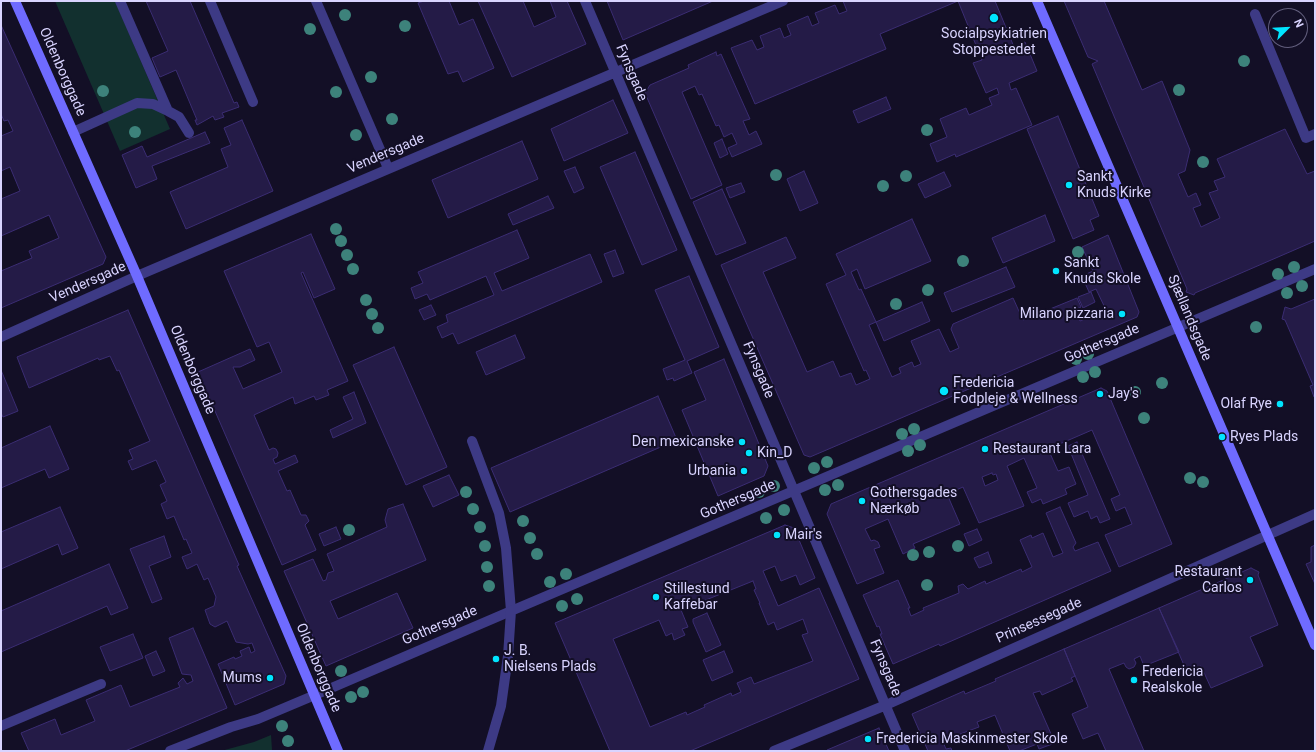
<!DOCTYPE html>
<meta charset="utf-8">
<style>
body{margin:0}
#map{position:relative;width:1316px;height:752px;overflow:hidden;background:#130f26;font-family:Roboto,sans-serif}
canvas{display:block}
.frame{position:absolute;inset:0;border:2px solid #d9d4ff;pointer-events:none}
.north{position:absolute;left:1268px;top:8px;width:40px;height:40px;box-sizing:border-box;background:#130f26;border:1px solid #625e7d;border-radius:50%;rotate:66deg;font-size:11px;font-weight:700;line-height:16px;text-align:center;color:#d9d4ff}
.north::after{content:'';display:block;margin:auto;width:14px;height:18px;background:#00e5ff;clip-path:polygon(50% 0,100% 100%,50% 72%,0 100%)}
</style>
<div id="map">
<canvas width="1316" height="752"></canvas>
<div class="frame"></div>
<div class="north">N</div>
</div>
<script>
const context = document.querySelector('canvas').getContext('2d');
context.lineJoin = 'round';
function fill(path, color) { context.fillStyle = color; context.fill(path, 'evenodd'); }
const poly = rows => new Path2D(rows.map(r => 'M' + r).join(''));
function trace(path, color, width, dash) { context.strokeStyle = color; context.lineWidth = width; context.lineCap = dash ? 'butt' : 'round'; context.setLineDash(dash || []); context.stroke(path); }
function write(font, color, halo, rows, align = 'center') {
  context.font = font + ' Roboto,sans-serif'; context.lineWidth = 4; context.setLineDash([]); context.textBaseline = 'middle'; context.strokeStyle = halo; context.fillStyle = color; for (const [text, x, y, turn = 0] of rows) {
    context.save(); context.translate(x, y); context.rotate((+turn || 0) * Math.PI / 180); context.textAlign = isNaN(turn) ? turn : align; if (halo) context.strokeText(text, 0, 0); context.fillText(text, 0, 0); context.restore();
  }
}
fill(poly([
 [55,1,115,1,170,129,120,151],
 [271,735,272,750,221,751,254,742]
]), '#12302f');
const building = poly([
 [146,1,190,1,234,103,237,102,239,107,222,113,224,117,215,120,213,116,197,125,195,120,197,120,176,70,160,77,152,58,168,51,146,1],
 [424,1,449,1,459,25,473,19,494,68,463,82,458,71,448,74,418,3,424,1],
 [478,1,523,1,534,27,556,17,550,1,567,1,586,44,512,77,478,1],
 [607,1,713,1,623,40,607,1],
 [843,1,995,1,1014,47,1025,42,1037,71,1009,83,1011,90,1016,88,1032,125,956,157,955,154,937,162,930,144,947,137,940,119,966,108,969,115,992,105,989,98,999,94,997,88,986,93,973,63,982,60,958,1,880,34,886,49,755,104,731,48,752,40,757,50,764,47,760,36,780,28,784,38,791,35,787,25,808,16,812,26,819,23,815,13,835,5,839,14,847,11,843,1],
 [1064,1,1104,1,1142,90,1162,81,1190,150,1185,171,1178,174,1188,197,1196,193,1201,205,1193,208,1201,227,1220,218,1209,193,1218,190,1214,181,1225,177,1217,159,1285,129,1307,174,1315,171,1315,241,1195,293,1194,295,1186,292,1187,289,1092,64,1098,61,1088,57,1064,1],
 [1,25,106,257,103,264,1,308,1,271,32,258,29,251,59,238,49,215,1,236,1,199,20,191,10,167,1,171,1,136,13,131,8,120,4,121,1,114,1,25],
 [716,52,717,56,721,54,750,119,743,121,749,135,756,131,762,144,732,157,728,148,737,144,732,133,724,137,719,125,716,126,702,94,699,95,695,86,682,92,722,185,691,199,645,93,650,85,689,68,688,65,716,52],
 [886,97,891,109,858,123,853,111,886,97],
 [613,100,628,133,564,161,551,129,613,100],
 [1058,116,1099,216,1090,220,1094,230,1073,239,1027,129,1058,116],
 [242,120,273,191,186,229,170,192,228,167,221,149,231,145,224,128,242,120],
 [205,132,210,143,152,166,157,179,136,188,122,155,142,146,147,157,205,132],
 [722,139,728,154,720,158,714,143,722,139],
 [522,141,538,179,448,218,432,180,522,141],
 [635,152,677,250,642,265,600,167,635,152],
 [575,167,584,188,574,193,564,171,575,167],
 [804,171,818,203,800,211,787,179,804,171],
 [944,172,951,186,925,198,918,184,944,172],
 [741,183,745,192,730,198,726,188,741,183],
 [722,189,746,243,716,255,693,202,722,189],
 [548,196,554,208,513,225,508,214,548,196],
 [1045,215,1055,241,1003,263,992,238,1045,215],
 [912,219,931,261,865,289,857,269,851,272,859,290,861,289,876,322,869,325,892,377,901,373,899,368,912,362,914,367,921,364,911,341,939,329,950,352,959,348,951,329,953,324,1013,298,1023,320,1077,298,1081,307,1075,310,1080,321,1106,310,1096,289,1089,292,1082,276,1093,271,1082,247,1108,235,1139,312,1137,317,810,457,804,455,721,265,786,237,796,258,763,272,807,372,833,361,840,377,851,373,856,385,870,379,866,370,864,371,826,284,846,275,836,254,912,219],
 [517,230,529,258,494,273,502,291,590,254,602,282,458,344,453,333,442,338,437,327,448,322,446,315,494,295,486,276,430,300,427,294,415,299,411,288,423,283,418,272,517,230],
 [311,234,335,289,314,298,303,272,301,273,348,381,327,390,329,395,316,400,314,396,295,404,293,397,254,415,269,450,273,448,276,449,278,453,277,457,273,459,275,464,295,455,298,462,278,471,287,491,290,490,301,515,306,515,309,521,305,525,316,550,282,565,198,372,250,349,255,360,240,367,233,367,243,389,282,372,269,342,257,347,224,271,311,234],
 [615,250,624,273,613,277,604,254,615,250],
 [1006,267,1015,287,952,312,944,293,1006,267],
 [689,276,719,347,687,361,692,373,674,381,673,378,667,380,663,369,685,360,655,290,689,276],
 [1091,292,1095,302,1083,308,1078,297,1091,292],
 [1315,299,1315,397,1314,397,1310,386,1313,385,1285,320,1282,319,1285,307,1291,309,1315,299],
 [922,302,930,321,884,341,876,322,922,302],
 [431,305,436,315,424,320,419,310,431,305],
 [128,310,239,565,237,566,286,676,284,684,235,705,218,664,234,657,235,659,242,656,240,651,249,647,251,653,255,651,252,643,248,644,236,642,227,621,215,627,210,624,205,610,214,606,216,597,208,578,204,580,197,564,187,569,182,557,192,553,186,539,184,540,174,516,167,519,161,504,167,501,160,485,166,482,156,460,132,470,128,461,133,459,129,450,150,441,119,370,117,371,110,356,99,360,98,358,29,388,17,357,128,310],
 [515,335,525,358,486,375,476,352,515,335],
 [394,347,447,467,406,485,353,365,394,347],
 [724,359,768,466,764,476,718,496,682,410,706,400,694,372,724,359],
 [1,370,18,411,3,417,1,413,1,370],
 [1101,388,1107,391,1172,544,1119,567,1105,535,1132,524,1125,507,1116,511,1111,499,1120,495,1092,430,1048,449,1058,471,1069,467,1076,484,1065,489,1067,494,1043,504,1041,499,1032,503,1027,492,1037,488,1024,458,1007,466,1024,506,979,523,963,487,947,494,960,524,913,544,915,548,903,554,888,519,865,529,871,541,874,540,878,542,880,547,874,549,884,573,857,584,827,514,831,504,1101,388],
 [992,473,993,475,996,474,998,480,985,486,982,477,992,473],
 [354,392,366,423,333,438,330,430,353,419,343,397,354,392],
 [658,396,677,440,510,512,491,468,658,396],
 [50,426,69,469,49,478,45,469,1,488,1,448,50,426],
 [1077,442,1110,519,1100,523,1097,516,1091,519,1088,511,1074,517,1068,503,1088,495,1068,446,1077,442],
 [449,475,459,495,433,507,423,486,449,475],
 [403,504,426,560,330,601,338,619,397,593,413,628,326,666,284,571,313,559,323,581,326,580,328,573,334,571,327,554,387,527,385,520,388,509,403,504],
 [60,507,78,548,62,555,58,544,1,569,1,532,60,507],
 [1060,507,1076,543,1073,547,1075,551,1098,542,1111,571,940,646,939,644,893,664,880,634,882,634,879,626,877,627,863,595,898,580,910,608,908,608,911,616,924,610,923,608,959,593,958,586,963,584,968,589,985,581,986,584,1021,569,1022,572,1032,567,1020,540,1031,535,1032,538,1043,533,1053,557,1063,553,1046,513,1060,507],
 [785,525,794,528,815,578,800,585,796,575,781,581,775,566,763,571,778,606,819,588,859,679,690,751,610,751,555,623,785,525],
 [753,581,756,589,754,590,760,603,759,603,768,625,774,622,777,630,803,619,808,633,802,635,813,661,754,684,751,677,737,683,741,692,732,696,731,693,704,705,705,707,687,715,686,712,650,727,613,639,659,620,666,636,672,633,674,640,685,635,682,629,688,627,681,610,753,581],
 [336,527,341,539,324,546,319,534,336,527],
 [977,529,982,540,969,546,964,534,977,529],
 [164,536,171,557,149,566,162,599,152,603,130,549,164,536],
 [1315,545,1315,584,1306,564,1311,562,1311,547,1315,545],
 [988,552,992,563,979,568,974,558,988,552],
 [109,564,128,608,111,615,107,606,1,652,1,611,109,564],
 [1251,568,1259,572,1258,575,1278,625,1250,637,1263,666,1211,688,1201,666,1187,672,1159,608,1251,568],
 [1159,608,1179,652,1144,666,1140,656,1134,659,1136,663,1134,667,1129,669,1126,667,1124,663,1109,669,1144,751,1106,751,1098,733,1083,739,1072,714,1088,707,1064,649,1159,608],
 [707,613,721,645,706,652,693,622,693,619,707,613],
 [193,628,227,708,125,751,29,751,21,733,55,719,61,735,95,721,86,700,121,685,130,707,180,687,178,683,183,678,187,684,193,681,191,675,182,674,169,638,193,628],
 [133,634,143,658,110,671,100,647,133,634],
 [1064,649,1075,676,1071,678,1073,681,1042,695,1040,691,1033,693,1055,743,1039,749,1037,744,1019,751,1010,751,995,715,977,722,979,727,960,734,961,738,953,742,951,738,943,742,946,749,951,748,952,751,928,751,912,714,964,691,965,694,996,681,995,679,1064,649],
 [156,651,165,671,153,676,145,656,156,651],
 [724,651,733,672,712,681,703,660,724,651],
 [879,728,889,751,828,751,827,750,879,728]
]);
fill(building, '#241b47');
trace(building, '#3b2d73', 1);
trace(poly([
 [120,1,168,111],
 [210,1,253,102],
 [316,1,388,168],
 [1255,14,1306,138,1315,134],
 [73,132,137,103,153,104,168,111,179,117,189,133],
 [315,695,511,611,506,548,499,513,472,441],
 [1,726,101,684]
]), '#3d3a85', 10);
trace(poly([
 [585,1,905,751],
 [1,337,137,276,783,1],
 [170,751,231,727,258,719,315,695],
 [488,751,501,706,508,656,511,611,1315,269],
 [774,751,886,705,1315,514]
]), '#3d3a85', 10);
trace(poly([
 [15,1,137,276,338,751],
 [1037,1,1315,645]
]), '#6f6bff', 10);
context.fillStyle = '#3d827b';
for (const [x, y] of [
 [345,15],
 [405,26],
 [310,29],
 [1244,61],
 [371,77],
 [1179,90],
 [103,91],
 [336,92],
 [392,119],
 [927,130],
 [135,132],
 [356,135],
 [1203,162],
 [776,175],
 [906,176],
 [883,186],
 [336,229],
 [341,241],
 [1078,252],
 [347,255],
 [963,261],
 [1294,267],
 [353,269],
 [1278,274],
 [1302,286],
 [928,290],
 [1287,293],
 [366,300],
 [896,304],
 [372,314],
 [1256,327],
 [378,328],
 [1088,354],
 [1076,359],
 [1095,372],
 [1083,377],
 [1162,383],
 [1135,392],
 [1144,418],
 [914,429],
 [902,434],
 [920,445],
 [908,451],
 [827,462],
 [814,468],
 [1190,478],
 [1203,482],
 [838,485],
 [774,486],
 [825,490],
 [466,492],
 [759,492],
 [473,509],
 [784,510],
 [766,518],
 [523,521],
 [480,527],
 [349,530],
 [530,538],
 [485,546],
 [958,546],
 [929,552],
 [537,554],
 [913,555],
 [487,567],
 [566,574],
 [550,582],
 [927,585],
 [489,586],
 [577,599],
 [562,606],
 [341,671],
 [363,692],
 [351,697],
 [282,726],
 [288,741]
]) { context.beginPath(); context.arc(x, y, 6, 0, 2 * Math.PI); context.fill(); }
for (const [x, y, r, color] of [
 [994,18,5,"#00e5ff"],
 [1069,185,4,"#00e5ff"],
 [1056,271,4,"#00e5ff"],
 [1122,314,4,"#00e5ff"],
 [944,391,5,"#00e5ff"],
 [1100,394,4,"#00e5ff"],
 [1280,404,4,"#00e5ff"],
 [1222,437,4,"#00e5ff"],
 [742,442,4,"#00e5ff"],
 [985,449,4,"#00e5ff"],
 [749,453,4,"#00e5ff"],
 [744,471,4,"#00e5ff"],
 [862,501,4,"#00e5ff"],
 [777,535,4,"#00e5ff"],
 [1250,580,4,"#00e5ff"],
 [656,597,4,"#00e5ff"],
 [496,659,4,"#00e5ff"],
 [270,678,4,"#00e5ff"],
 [1134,680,4,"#00e5ff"],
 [868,739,4,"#00e5ff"]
]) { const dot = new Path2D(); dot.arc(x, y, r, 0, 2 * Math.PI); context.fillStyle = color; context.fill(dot); trace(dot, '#130f26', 1.5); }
write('14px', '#d9d4ff', '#130f26', [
 ["Socialpsykiatrien",994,34,"center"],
 ["Stoppestedet",994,50,"center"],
 ["Sankt",1077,177],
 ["Knuds Kirke",1077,193],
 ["Sankt",1064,263],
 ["Knuds Skole",1064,279],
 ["Milano pizzaria",1114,314,"right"],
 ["Fredericia",953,383],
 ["Fodpleje & Wellness",953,399],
 ["Jay's",1108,394],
 ["Olaf Rye",1272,404,"right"],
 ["Ryes Plads",1230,437],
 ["Den mexicanske",734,442,"right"],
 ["Restaurant Lara",993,449],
 ["Kin_D",757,453],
 ["Urbania",736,471,"right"],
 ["Gothersgades",870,493],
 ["Nærkøb",870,509],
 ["Mair's",785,535],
 ["Restaurant",1242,572,"right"],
 ["Carlos",1242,588,"right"],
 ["Stillestund",664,589],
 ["Kaffebar",664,605],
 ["J. B.",504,651],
 ["Nielsens Plads",504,667],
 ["Fredericia",1142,672],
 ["Realskole",1142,688],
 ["Mums",262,678,"right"],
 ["Fredericia Maskinmester Skole",876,739]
], 'left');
write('14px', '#d9d4ff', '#130f26', [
 ["Oldenborggade",62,72,66],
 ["Fynsgade",631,73,67],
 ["Vendersgade",386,154,-23],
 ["Vendersgade",88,283,-24],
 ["Sjællandsgade",1189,318,67],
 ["Gothersgade",1102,344,-23],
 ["Oldenborggade",192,370,67],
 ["Fynsgade",758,370,67],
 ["Gothersgade",738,500,-23],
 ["Prinsessegade",1039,621,-24],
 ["Gothersgade",440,626,-23],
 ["Oldenborggade",318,668,67],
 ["Fynsgade",885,668,67]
]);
</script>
